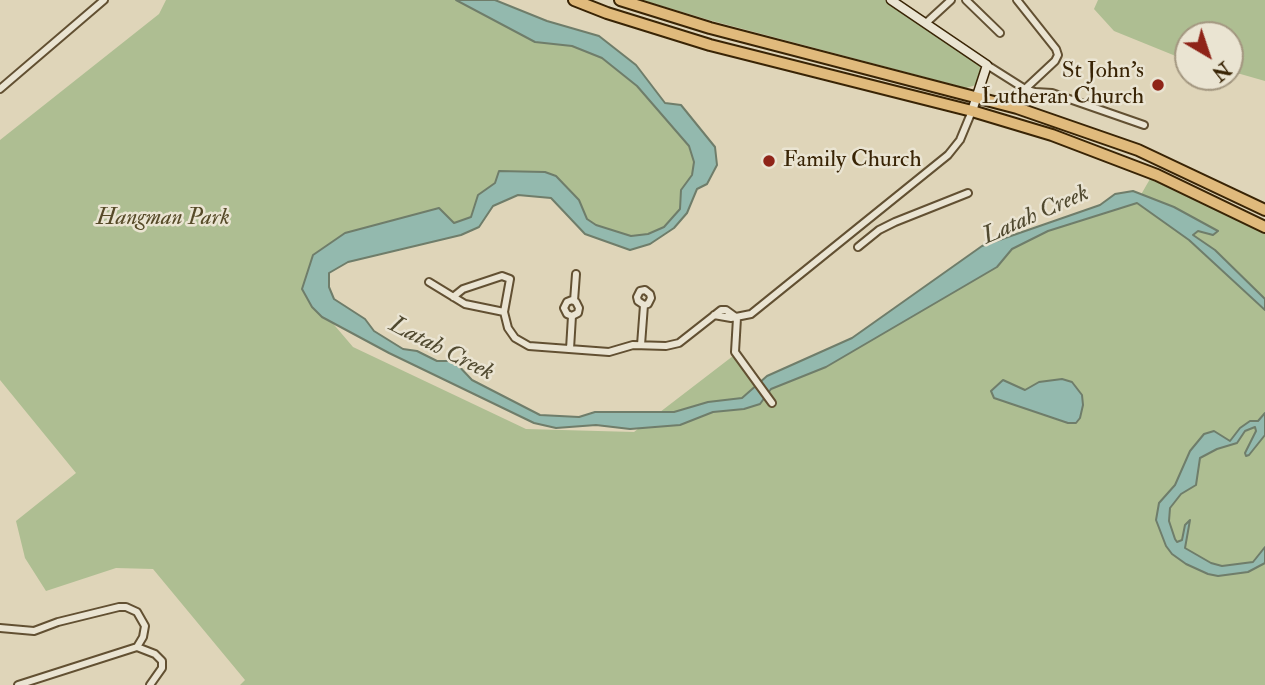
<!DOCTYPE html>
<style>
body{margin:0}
#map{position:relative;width:1265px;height:685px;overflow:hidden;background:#dfd5b9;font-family:"IM FELL Double Pica",serif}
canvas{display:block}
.north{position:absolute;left:1174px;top:21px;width:70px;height:70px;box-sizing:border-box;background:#eae4d2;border:2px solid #a39780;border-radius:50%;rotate:141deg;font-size:19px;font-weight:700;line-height:28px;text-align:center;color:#392405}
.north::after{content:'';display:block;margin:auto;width:24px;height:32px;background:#8f2418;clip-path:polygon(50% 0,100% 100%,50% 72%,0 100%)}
</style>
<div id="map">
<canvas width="1265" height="685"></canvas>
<div class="north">N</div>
</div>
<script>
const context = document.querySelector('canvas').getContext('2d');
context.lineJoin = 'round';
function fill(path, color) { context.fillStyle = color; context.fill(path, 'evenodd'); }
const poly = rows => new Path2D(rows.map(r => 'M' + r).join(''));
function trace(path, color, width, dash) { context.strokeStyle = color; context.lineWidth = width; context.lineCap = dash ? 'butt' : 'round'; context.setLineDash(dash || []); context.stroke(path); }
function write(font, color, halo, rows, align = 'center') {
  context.font = font + ' "IM FELL Double Pica",serif'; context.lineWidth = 5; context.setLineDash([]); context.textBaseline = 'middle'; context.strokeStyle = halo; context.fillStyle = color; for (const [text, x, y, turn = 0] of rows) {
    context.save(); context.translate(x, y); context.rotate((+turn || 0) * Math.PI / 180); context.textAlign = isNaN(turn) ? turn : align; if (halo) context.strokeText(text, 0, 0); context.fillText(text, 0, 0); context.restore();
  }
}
fill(poly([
 [166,0,472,0,574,37,631,71,703,161,683,212,669,228,649,239,585,226,569,202,515,182,476,222,321,263,330,320,353,347,526,429,634,432,733,356,758,390,820,362,1010,244,1139,198,1150,179,1265,233,1265,685,240,685,245,680,153,569,116,568,46,591,25,558,16,521,76,473,0,380,0,140,159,14],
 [642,0,885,0,977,62,980,65,980,72,976,85,966,88,709,20],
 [1098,0,1265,0,1265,81,1230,71,1230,35,1188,35,1188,61,1114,31,1094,9]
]), '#aebe92');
const water = poly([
 [456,0,495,0,547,21,599,36,636,65,665,103,681,105,715,147,717,165,707,184,697,189,687,213,674,228,650,244,630,250,585,234,551,198,518,195,493,206,479,227,461,235,348,262,329,273,329,287,334,299,365,319,374,331,403,349,417,351,437,361,454,361,472,380,540,415,579,417,595,412,674,412,708,402,742,398,767,376,852,338,982,246,1100,205,1115,194,1133,191,1174,207,1218,231,1213,235,1198,231,1193,235,1215,250,1265,299,1265,310,1189,240,1137,203,1048,231,1012,249,997,267,826,367,771,389,760,404,744,409,713,412,680,425,630,429,596,425,556,428,534,423,389,353,322,317,312,307,302,289,313,255,345,233,439,208,454,223,471,217,478,195,495,183,499,171,545,172,556,176,579,200,587,219,596,225,631,236,648,234,664,227,680,209,681,190,692,175,694,162,689,146,637,86,602,58,572,46,535,42,456,0],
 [1003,380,1025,390,1039,382,1062,379,1072,382,1082,395,1083,405,1080,418,1076,423,1068,423,994,398,991,391,1003,380],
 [1265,413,1265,435,1249,455,1246,456,1245,453,1256,431,1255,427,1245,431,1237,443,1217,449,1200,458,1196,485,1181,494,1170,508,1169,521,1175,539,1177,542,1182,540,1185,525,1190,520,1185,548,1211,563,1222,566,1253,562,1265,547,1265,563,1248,572,1218,576,1208,574,1186,564,1172,554,1166,546,1156,520,1159,503,1175,485,1190,451,1204,434,1214,431,1230,441,1240,428,1250,421,1258,421,1265,413]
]);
fill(water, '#93b9ae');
trace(water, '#6f7d6a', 2);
const street = poly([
 [966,0,1000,33],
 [1017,0,1056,49,1058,55,1055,61,1025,89],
 [926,23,951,0],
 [987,65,1025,89,1035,92,1052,93,1144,125],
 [0,89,104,0],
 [858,247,879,230,895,222,968,193],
 [429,282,465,304,504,312],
 [453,297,463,289,502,276,510,279,504,312,508,328,515,338,529,346,609,352,633,345,666,346,679,343,721,310,726,310,737,318],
 [574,301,576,274],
 [714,315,731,318,751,314,948,155,960,140,972,111],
 [737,318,735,352,772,403],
 [641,345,644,305,648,304,651,298,650,294,645,290,640,291,637,297,638,301,644,305],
 [570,349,572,316,578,313,579,308,576,302,572,300,567,302,564,308,567,314,572,316],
 [0,628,34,631,58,622,119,607,126,607,137,612,145,626,143,637,137,647],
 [137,647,155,654,162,661,162,668,150,685],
 [18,685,137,647]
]);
const secondary = poly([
 [891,0,987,65,972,111]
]);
const highway = poly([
 [574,0,607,13,710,45,972,111,1052,135,1157,175,1265,227],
 [620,0,710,28,1017,108,1138,150,1265,210]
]);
trace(street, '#625032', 10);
trace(secondary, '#392405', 11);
trace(highway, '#392405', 14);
trace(street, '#eae4d2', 6);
trace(secondary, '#eae4d2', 8);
trace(highway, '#e0ba7c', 10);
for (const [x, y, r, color] of [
 [1158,85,7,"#8f2418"],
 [769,161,7,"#8f2418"]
]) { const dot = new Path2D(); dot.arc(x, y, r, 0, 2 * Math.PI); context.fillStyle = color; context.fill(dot); trace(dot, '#eae4d2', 2.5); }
write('23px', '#392405', '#eae4d2', [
 ["St John's",1144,72],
 ["Lutheran Church",1144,98],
 ["Family Church",783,161,"left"]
], 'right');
write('italic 23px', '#564a28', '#eae4d2', [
 ["Hangman Park",163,219]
]);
write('italic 24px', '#50492f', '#eae4d2', [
 ["Latah Creek",1036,216,-24],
 ["Latah Creek",441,350,27]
]);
</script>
